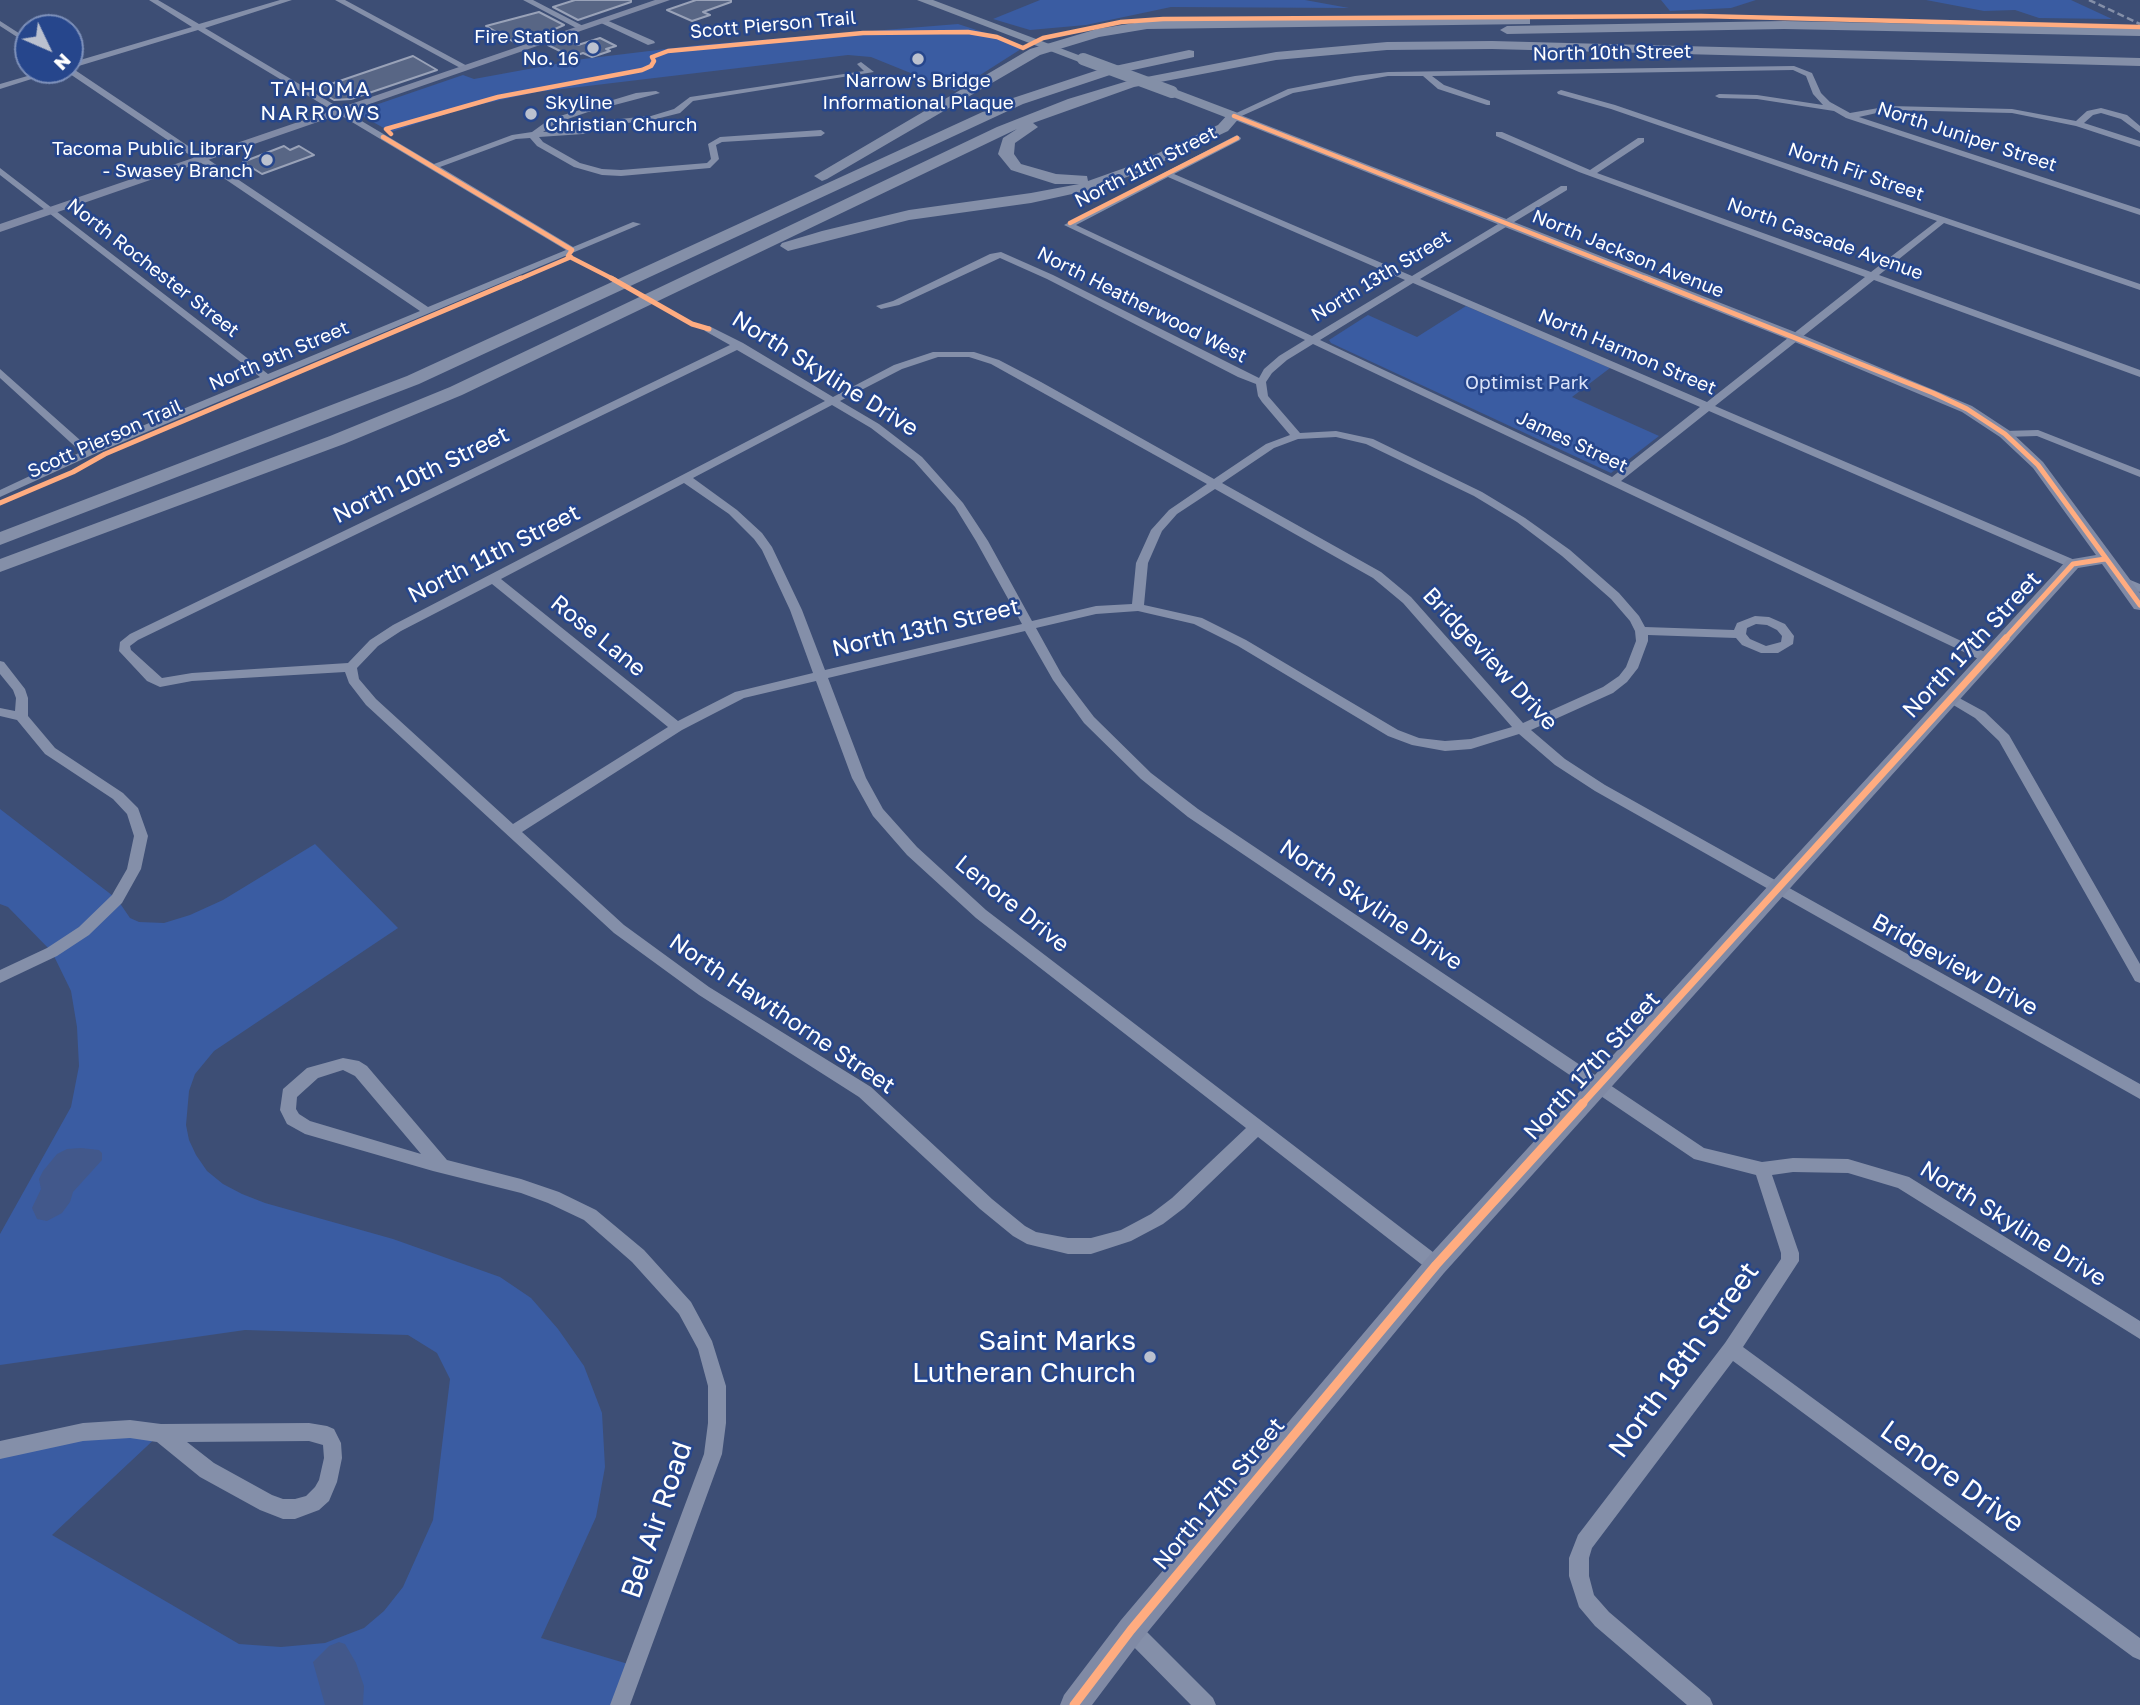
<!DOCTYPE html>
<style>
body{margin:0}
#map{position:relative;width:2140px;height:1705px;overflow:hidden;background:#3d4e75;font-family:"Golos Text",sans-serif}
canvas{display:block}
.north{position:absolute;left:14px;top:14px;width:70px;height:70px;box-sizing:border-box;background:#26468c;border:2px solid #7d90ba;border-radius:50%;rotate:134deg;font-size:19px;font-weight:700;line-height:28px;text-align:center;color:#fff}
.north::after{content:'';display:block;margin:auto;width:24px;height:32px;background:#bbc1cf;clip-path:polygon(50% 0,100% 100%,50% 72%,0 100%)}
</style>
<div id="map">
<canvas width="2140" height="1705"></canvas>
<div class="north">N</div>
</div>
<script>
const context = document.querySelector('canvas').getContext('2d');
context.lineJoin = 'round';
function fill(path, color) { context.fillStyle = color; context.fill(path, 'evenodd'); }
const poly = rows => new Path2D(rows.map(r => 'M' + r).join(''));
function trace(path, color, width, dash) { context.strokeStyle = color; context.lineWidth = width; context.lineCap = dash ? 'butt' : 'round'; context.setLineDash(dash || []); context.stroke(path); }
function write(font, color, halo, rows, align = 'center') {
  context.font = font + ' "Golos Text",sans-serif'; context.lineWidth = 5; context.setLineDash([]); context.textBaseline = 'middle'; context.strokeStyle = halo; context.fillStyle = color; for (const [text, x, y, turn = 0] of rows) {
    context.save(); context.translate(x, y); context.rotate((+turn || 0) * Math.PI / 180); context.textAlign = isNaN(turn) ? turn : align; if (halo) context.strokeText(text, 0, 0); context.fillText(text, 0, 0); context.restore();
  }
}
fill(poly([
 [1040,0,1305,0,1349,8,1171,7,1086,25,1030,30,993,19],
 [1661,0,1756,0,1731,8,1670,11],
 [1926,0,2071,0,2112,19,2039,18,2015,10,1984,11],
 [958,24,989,34,1021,49,955,91,871,57,848,55,537,92,464,108,391,132,355,112,463,75,474,79,583,59,699,45],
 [1466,306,1610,368,1572,397,1659,436,1611,473,1331,343,1329,340,1368,315,1417,337],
 [0,809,117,899,130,918,139,922,164,923,190,915,223,900,315,844,398,928,214,1051,195,1074,189,1091,186,1125,189,1140,196,1155,207,1171,223,1184,242,1194,265,1203,393,1239,500,1277,531,1298,558,1329,584,1366,602,1413,605,1467,596,1517,541,1638,635,1666,620,1705,0,1705,0,1444,161,1433,52,1535,239,1644,281,1647,325,1643,364,1628,384,1611,403,1587,433,1520,450,1379,437,1353,408,1335,245,1330,0,1365,0,1234,71,1107,79,1066,77,1027,71,991,52,952,8,907,0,904]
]), '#3a5ca2');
fill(poly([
 [81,1148,99,1150,102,1153,102,1160,73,1192,70,1202,62,1213,47,1221,37,1219,32,1208,41,1189,39,1179,43,1171,57,1154,67,1149],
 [339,1642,345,1644,356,1663,364,1686,363,1705,325,1705,313,1662,329,1646]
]), '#42588b');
const building = poly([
 [575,0,631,0,631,2,578,20,553,7,575,0],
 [696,0,731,0,731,2,703,12,710,15,692,21,667,10,696,0],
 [539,12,564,25,535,38,514,42,486,26,539,12],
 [600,38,616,46,606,49,610,51,592,57,583,53,572,57,548,45,566,39,578,45,600,38],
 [413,56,437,70,351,99,334,100,316,89,413,56],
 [284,146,290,150,299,146,314,155,262,174,243,162,284,146]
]);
fill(building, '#586685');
trace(building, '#99a2b8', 2);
fill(poly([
 [149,0,158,0,199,24,280,0,292,0,205,28,434,164,512,135,532,132,550,119,636,93,656,91,660,93,588,112,556,123,543,132,582,129,609,120,651,116,674,109,690,97,864,71,857,64,861,62,874,72,693,101,680,113,652,120,610,125,583,134,539,137,543,142,580,163,602,169,621,170,707,163,711,159,708,144,720,137,821,130,825,133,821,136,722,142,716,145,719,159,710,168,621,176,602,175,574,167,537,146,530,138,516,139,440,167,573,247,633,222,641,224,92,455,0,497,0,490,81,452,0,378,0,369,89,448,260,377,0,175,0,168,268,374,420,311,67,72,66,70,70,70,70,63,192,27,149,0],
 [198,30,566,250,428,307,72,68,198,30],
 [335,0,345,0,471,68,464,70,335,0],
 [523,0,533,0,587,28,580,30,523,0],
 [604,19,654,41,655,43,648,45,601,23,600,21,604,19],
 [0,21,28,39,28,44,0,26,0,21],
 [1794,66,1812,73,1821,93,1830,102,1850,113,1890,106,2012,109,2076,121,2087,111,2101,108,2127,115,2140,126,2140,133,2121,119,2101,113,2093,115,2084,123,2140,141,2140,147,2076,126,2012,113,1890,110,1859,117,2140,209,2140,215,1846,118,1834,111,1757,99,1719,98,1715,96,1719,94,1757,95,1823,105,1813,94,1806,76,1793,70,1432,76,1444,85,1490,101,1490,105,1487,105,1438,89,1423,76,1388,76,1293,93,1237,118,1230,116,1288,89,1355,76,1388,72,1794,66],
 [48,70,60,70,0,89,0,84,48,70],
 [1561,90,1615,105,2140,284,2140,290,1944,223,1879,275,2140,370,2140,377,1874,280,1715,406,2077,561,2077,567,2069,567,1709,411,1621,481,1991,655,1993,658,1991,661,1983,661,1313,344,1287,360,1272,373,1266,382,1268,396,1300,433,1336,431,1373,439,1482,492,1525,518,1570,550,1619,593,1639,616,1645,627,1734,630,1737,623,1755,616,1769,617,1785,624,1794,636,1793,644,1778,653,1761,653,1742,645,1736,638,1648,635,1648,641,1638,668,1627,682,1613,693,1531,730,1565,759,1605,785,2140,1084,2140,1099,1595,791,1555,765,1519,734,1471,749,1445,751,1412,745,1388,736,1238,646,1194,624,1138,611,1096,614,1036,628,1062,675,1094,717,1151,773,1198,809,1704,1148,1762,1162,1793,1158,1848,1159,1909,1177,2140,1321,2140,1339,1898,1188,1848,1173,1793,1172,1772,1175,1799,1253,1799,1261,1743,1347,2140,1638,2140,1660,2133,1657,1733,1361,1592,1548,1589,1558,1589,1576,1594,1595,1609,1612,1710,1698,1713,1705,1687,1705,1595,1626,1579,1607,1569,1576,1569,1558,1578,1535,1725,1343,1781,1259,1781,1253,1756,1175,1694,1159,1188,817,1141,779,1084,723,1053,680,1025,631,828,678,866,778,883,809,917,847,986,910,1442,1259,1445,1265,1442,1271,1436,1273,1430,1271,1258,1137,1184,1208,1163,1224,1131,1241,1091,1254,1068,1254,1027,1244,1013,1236,980,1209,859,1097,699,995,614,933,366,705,349,683,345,672,192,681,160,687,147,681,119,651,120,642,130,634,730,345,705,331,704,329,709,326,743,343,833,397,894,365,933,352,974,352,999,360,1041,382,1214,479,1266,444,1290,435,1262,402,1258,396,1256,384,1238,377,1047,279,1000,258,899,305,881,309,876,306,893,301,990,254,1001,252,1053,275,1259,378,1264,369,1279,356,1305,340,1064,225,1237,135,1241,138,1240,140,1174,174,1412,276,1561,186,1567,186,1567,190,1420,279,1707,402,1865,277,1579,172,1496,136,1496,132,1502,132,1590,170,1638,138,1644,138,1644,142,1597,173,1871,272,1937,221,1611,109,1558,94,1557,92,1561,90],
 [1168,177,1405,280,1312,336,1076,225,1168,177],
 [1413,283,1700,407,1612,477,1320,340,1413,283],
 [737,350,825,401,393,625,370,640,348,663,192,673,162,678,131,650,130,646,138,640,737,350],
 [938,357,969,357,991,364,1207,484,1169,510,1151,530,1136,563,1132,604,1096,606,1032,621,988,541,963,503,922,457,879,424,840,401,902,369,938,357],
 [832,405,871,428,914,461,955,507,976,541,1022,624,825,670,802,610,772,547,762,533,737,510,693,478,832,405],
 [1336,437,1366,444,1474,496,1517,522,1562,556,1611,599,1630,621,1635,631,1636,641,1626,667,1619,676,1603,687,1523,723,1411,597,1381,572,1222,483,1274,448,1298,439,1336,437],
 [684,483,729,514,754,539,762,550,790,610,813,673,735,692,678,721,501,579,684,483],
 [1215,489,1373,578,1403,603,1512,727,1471,739,1445,741,1419,738,1398,730,1246,640,1202,618,1144,605,1148,563,1162,531,1177,514,1215,489],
 [492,584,668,727,513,824,376,699,359,679,357,668,378,646,401,631,492,584],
 [1756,624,1767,625,1777,630,1782,636,1781,642,1766,646,1750,639,1746,634,1747,628,1756,624],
 [816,681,852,778,873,816,907,855,976,918,1246,1128,1172,1198,1151,1214,1121,1230,1091,1238,1068,1238,1036,1232,1025,1226,992,1199,871,1087,709,987,624,925,522,832,682,730,744,698,816,681],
 [2038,430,2140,470,2140,477,2037,436,2005,437,2000,434,2005,431,2038,430],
 [2123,577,2140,584,2140,592,2119,584,2117,581,2123,577],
 [0,661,4,662,25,689,28,698,28,716,55,748,123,793,138,808,148,836,141,869,122,903,89,935,57,956,0,983,0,970,47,948,79,927,112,895,127,869,134,836,127,814,113,799,45,754,17,720,0,716,0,708,15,711,16,698,13,690,0,674,0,661],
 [1950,693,1985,712,2009,735,2140,964,2140,983,2135,981,1999,741,1975,718,1945,700,1944,697,1950,693],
 [343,1058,359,1061,367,1066,447,1160,521,1179,559,1192,596,1210,644,1250,691,1302,712,1341,726,1386,726,1423,722,1454,630,1705,610,1705,704,1454,708,1423,708,1386,698,1349,679,1314,632,1262,584,1220,548,1203,521,1193,433,1171,305,1134,287,1124,280,1110,283,1089,307,1068,343,1058],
 [343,1070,355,1076,421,1154,310,1121,299,1114,296,1109,297,1097,318,1078,343,1070],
 [130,1420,161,1424,309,1423,327,1426,334,1429,341,1443,342,1458,337,1482,329,1501,319,1510,295,1519,283,1519,260,1510,200,1477,157,1442,130,1438,83,1441,0,1459,0,1441,83,1423,130,1420],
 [309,1441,323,1445,324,1458,319,1480,315,1487,306,1496,295,1499,283,1499,272,1495,214,1463,187,1442,309,1441],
 [1131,1620,1138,1623,1213,1698,1216,1705,1191,1705,1124,1637,1121,1630,1124,1623,1131,1620]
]), '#848fa9');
fill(poly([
 [655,0,670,0,0,232,0,224,655,0],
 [1230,114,1238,114,1800,334,1972,406,2010,431,2043,462,2140,593,2140,610,2134,609,2102,564,2078,568,1444,1273,1141,1640,1092,1705,1060,1705,1064,1695,1121,1620,1428,1257,2067,560,2096,555,2033,468,2000,437,1962,412,1790,340,1230,118,1230,114]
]), '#808aa5');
fill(poly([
 [917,0,933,0,1089,59,1079,62,917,0],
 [1172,88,1238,113,1240,116,1238,119,1230,119,1168,95,1166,92,1172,88]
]), '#838fa7');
fill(poly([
 [1525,17,1530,18,1530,24,1147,29,1099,37,1040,55,827,179,822,181,814,176,1030,49,1097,29,1147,21,1182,20,1525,17],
 [1784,21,2140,28,2140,36,1784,29,1507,34,1500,30,1507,26,1784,21],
 [1492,41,2140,58,2140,66,1492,49,1387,50,1276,60,1134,87,1033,123,1038,127,1015,143,1014,154,1021,164,1056,174,1087,176,1088,181,1133,165,1218,125,1229,113,1234,112,1241,116,1228,131,1143,171,1095,189,1031,203,909,220,788,251,780,246,782,243,822,231,909,210,1031,193,1079,184,1055,184,1011,170,998,154,1003,138,1017,129,462,395,344,444,0,572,0,559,330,436,450,387,997,127,1068,99,1131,80,1276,52,1387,42,1492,41],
 [1189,50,1194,51,1194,57,1110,75,1023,104,419,384,0,545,0,532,407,376,1013,98,1101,69,1189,50]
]), '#848fa8');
trace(poly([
 [2089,0,2140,24]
]), '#848fa8', 2.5, [7, 3.5]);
trace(poly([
 [1083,59,1172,92]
]), '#838fa7', 12);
trace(poly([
 [1234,116,1650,280],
 [391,134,386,129,498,97,642,70,651,66,654,61,652,57,668,51,863,33,968,32,997,37,1023,48,1043,38,1121,22,1163,19,1701,16,2140,27],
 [383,137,572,250],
 [1070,223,1237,138],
 [572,250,568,256,615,280],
 [517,280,571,257]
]), '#ffac80', 4.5);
trace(poly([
 [611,278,692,324,709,329],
 [1645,278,1933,393,1967,409,2005,434,2038,465,2140,605],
 [0,503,73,472,105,454,521,278],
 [2004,640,2073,564,2105,559]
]), '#ffac80', 5);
trace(poly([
 [1581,1105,2006,638]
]), '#ffac80', 7);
trace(poly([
 [1074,1705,1131,1630,1436,1265,1583,1103]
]), '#ffac80', 9);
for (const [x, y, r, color] of [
 [593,48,7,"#bbc1cf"],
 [918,59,7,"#bbc1cf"],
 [531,114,7,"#bbc1cf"],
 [267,160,7,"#bbc1cf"],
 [1150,1357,7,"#bbc1cf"]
]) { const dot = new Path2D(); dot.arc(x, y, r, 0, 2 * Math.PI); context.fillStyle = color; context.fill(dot); trace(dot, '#26468c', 2.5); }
write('19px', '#fff', '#26468c', [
 ["Scott Pierson Trail",773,25,-5],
 ["North 10th Street",1612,53,-1],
 ["North Juniper Street",1967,137,18],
 ["North 11th Street",1146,167,-27],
 ["North Fir Street",1856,172,19],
 ["North Cascade Avenue",1825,239,20],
 ["North Jackson Avenue",1628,254,22],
 ["North Rochester Street",153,268,38],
 ["North 13th Street",1381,276,-31],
 ["North Heatherwood West",1142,305,27],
 ["North Harmon Street",1627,352,23],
 ["North 9th Street",279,356,-23],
 ["Scott Pierson Trail",105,439,-24],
 ["James Street",1572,442,25]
]);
write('19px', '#fff', '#26468c', [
 ["Fire Station",579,37],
 ["No. 16",579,59],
 ["Narrow's Bridge",918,81,"center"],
 ["Informational Plaque",918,103,"center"],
 ["Skyline",545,103,"left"],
 ["Christian Church",545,125,"left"],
 ["Tacoma Public Library",253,149],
 ["- Swasey Branch",253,171]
], 'right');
write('19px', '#dae3f8', '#26468c', [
 ["Optimist Park",1527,383]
]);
context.letterSpacing = '2px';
write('21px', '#fff', '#26468c', [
 ["TAHOMA",321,89],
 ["NARROWS",321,113]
]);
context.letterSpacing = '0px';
write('23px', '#fff', '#26468c', [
 ["North Skyline Drive",825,374,32],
 ["North 10th Street",421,475,-26],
 ["North 11th Street",494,554,-27],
 ["North 13th Street",926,628,-13],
 ["Rose Lane",598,636,39],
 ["North 17th Street",1972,645,-47],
 ["Bridgeview Drive",1490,659,47],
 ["Lenore Drive",1012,904,39],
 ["North Skyline Drive",1371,905,34],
 ["Bridgeview Drive",1955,965,29],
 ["North Hawthorne Street",782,1014,34],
 ["North 17th Street",1592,1066,-48],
 ["North Skyline Drive",2013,1224,32],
 ["North 17th Street",1219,1494,-50]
]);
write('28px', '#fff', '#26468c', [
 ["Saint Marks",1136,1341],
 ["Lutheran Church",1136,1373]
], 'right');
write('28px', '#fff', '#26468c', [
 ["North 18th Street",1684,1360,-54],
 ["Lenore Drive",1952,1477,36],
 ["Bel Air Road",657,1520,-71]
]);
</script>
